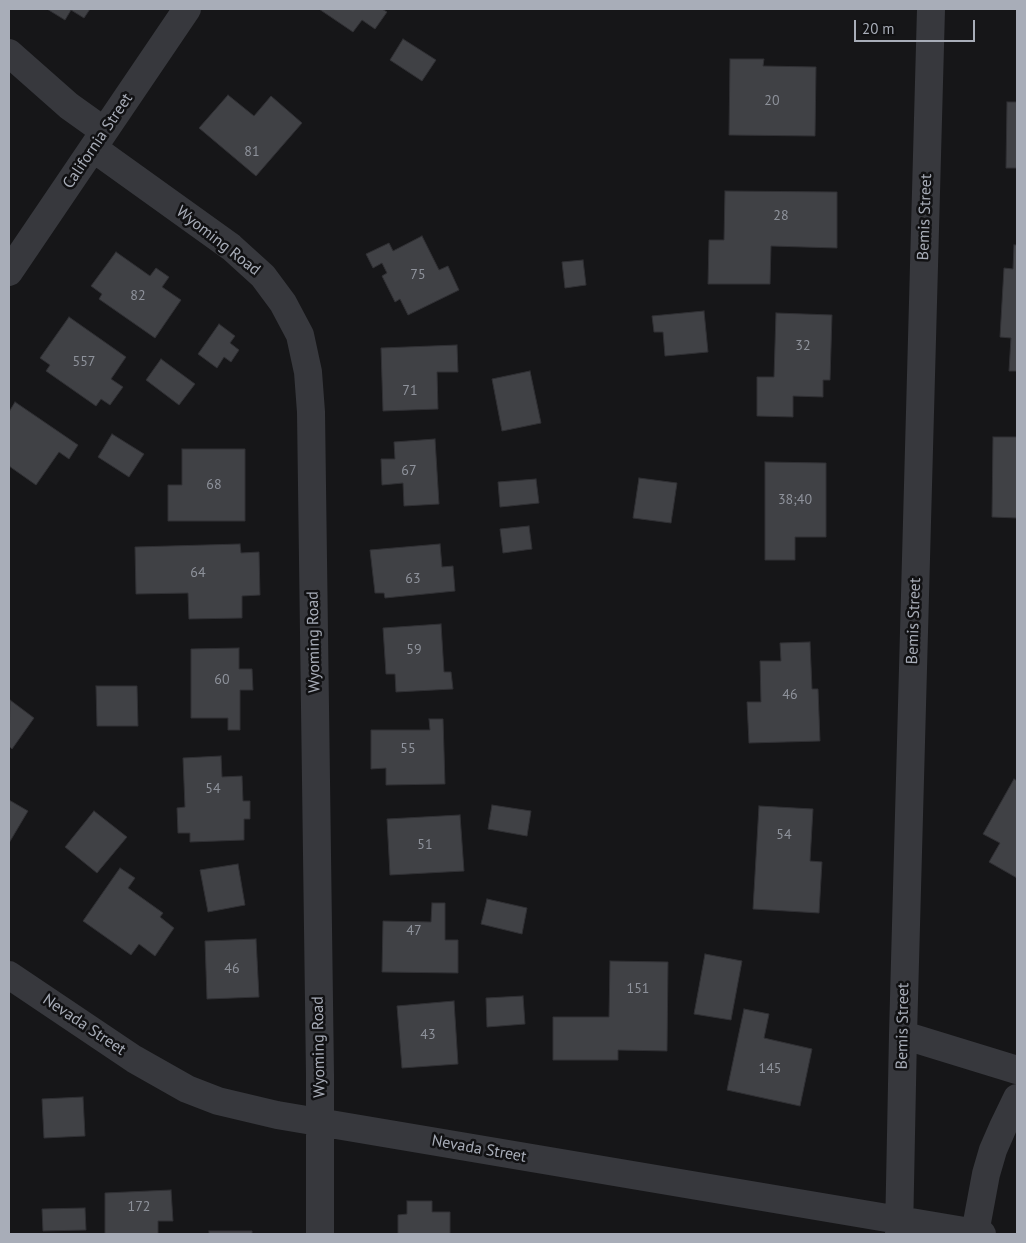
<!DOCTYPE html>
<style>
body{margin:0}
#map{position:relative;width:1026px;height:1243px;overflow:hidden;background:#161618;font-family:"PT Sans",sans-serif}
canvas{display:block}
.frame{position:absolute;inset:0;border:10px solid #a8adb8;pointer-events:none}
.scale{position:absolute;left:854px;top:20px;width:121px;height:22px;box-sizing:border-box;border:2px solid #a8adb8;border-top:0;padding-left:6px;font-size:15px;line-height:18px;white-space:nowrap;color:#a8adb8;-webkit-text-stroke:4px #111113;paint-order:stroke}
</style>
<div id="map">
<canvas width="1026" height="1243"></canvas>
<div class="frame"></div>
<div class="scale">20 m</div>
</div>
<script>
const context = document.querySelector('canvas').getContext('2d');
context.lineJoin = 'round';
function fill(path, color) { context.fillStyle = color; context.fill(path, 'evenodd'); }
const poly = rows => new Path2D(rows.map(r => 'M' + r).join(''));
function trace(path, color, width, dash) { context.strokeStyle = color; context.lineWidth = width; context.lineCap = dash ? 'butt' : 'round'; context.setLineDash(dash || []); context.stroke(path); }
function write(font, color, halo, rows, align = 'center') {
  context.font = font + ' "PT Sans",sans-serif'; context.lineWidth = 5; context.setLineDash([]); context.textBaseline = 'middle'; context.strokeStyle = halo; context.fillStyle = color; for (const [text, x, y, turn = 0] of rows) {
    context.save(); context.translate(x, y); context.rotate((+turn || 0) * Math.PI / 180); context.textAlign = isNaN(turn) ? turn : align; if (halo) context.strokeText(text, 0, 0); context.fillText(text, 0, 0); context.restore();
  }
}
const building = poly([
 [47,9,90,9,84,18,71,10,65,20,47,9],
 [319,9,382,9,387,12,375,29,362,20,353,32,319,9],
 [403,39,436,60,422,81,390,60,403,39],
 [730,59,764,59,763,66,816,67,815,136,729,135,730,59],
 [228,95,254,116,271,96,302,123,256,176,199,128,228,95],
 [1007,102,1017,102,1017,168,1006,168,1007,102],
 [725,191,837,192,837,248,771,246,770,284,708,284,709,240,724,240,725,191],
 [422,236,439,270,448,266,459,290,408,315,400,299,395,302,382,276,387,273,382,263,373,268,366,254,389,243,393,251,422,236],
 [1014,245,1017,245,1017,371,1009,371,1011,338,1000,337,1004,268,1013,269,1014,245],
 [116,252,150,276,156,268,169,277,162,287,181,300,155,338,99,299,102,294,91,286,116,252],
 [583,260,586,285,565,288,562,262,583,260],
 [704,311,708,352,665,356,663,332,654,332,652,316,704,311],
 [776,313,832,315,830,380,823,380,823,397,793,396,793,417,757,416,757,377,774,377,776,313],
 [69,317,126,357,111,379,123,387,110,405,101,399,96,406,46,371,50,365,40,358,69,317],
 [219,324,235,336,230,343,239,350,231,362,224,357,217,368,198,354,219,324],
 [457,345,458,372,437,372,438,409,383,411,381,348,457,345],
 [161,359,195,384,179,405,146,380,161,359],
 [530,371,541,423,502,431,492,379,530,371],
 [15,402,78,445,69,459,59,452,36,485,9,466,9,412,15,402],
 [112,434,144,454,129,477,98,457,112,434],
 [993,437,1017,437,1017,518,992,517,993,437],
 [435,439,439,504,404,506,403,483,382,485,381,459,395,459,394,442,435,439],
 [182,449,245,449,245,521,168,521,168,485,182,485,182,449],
 [765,462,826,463,826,537,795,537,795,560,765,560,765,462],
 [639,478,677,483,671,523,633,518,639,478],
 [536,479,539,503,500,507,498,482,536,479],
 [529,526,532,549,503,553,500,529,529,526],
 [240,544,241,553,259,552,260,595,242,596,242,618,189,619,188,593,136,594,135,547,240,544],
 [440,544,442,567,453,566,455,591,385,598,384,593,375,593,370,550,440,544],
 [441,624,444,672,451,672,453,689,396,692,395,674,386,674,383,628,441,624],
 [810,642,812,689,818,689,820,741,749,743,747,702,761,702,760,661,781,661,780,643,810,642],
 [239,648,239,669,252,669,253,690,240,690,240,730,228,730,228,718,191,718,191,649,239,648],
 [96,686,137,686,138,726,97,726,96,686],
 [10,700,34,718,12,749,9,746,10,700],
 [429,719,443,719,445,784,386,785,386,768,371,769,371,730,430,730,429,719],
 [221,756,222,777,242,776,243,801,250,801,250,819,244,819,244,840,190,842,190,833,178,833,177,808,185,807,183,758,221,756],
 [1014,779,1017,781,1017,878,989,862,1000,843,983,834,1014,779],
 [9,800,28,811,9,843,9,800],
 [492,805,531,811,527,836,488,829,492,805],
 [759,806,813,809,810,861,822,862,819,913,753,909,759,806],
 [94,811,127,837,97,873,65,847,94,811],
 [460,815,464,871,390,875,387,819,460,815],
 [238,864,245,905,208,912,200,870,238,864],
 [120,868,135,878,128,888,163,913,160,917,174,928,155,956,139,944,131,955,83,921,120,868],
 [487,899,527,908,522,934,481,924,487,899],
 [432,903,445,903,445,940,458,940,458,973,382,972,383,921,431,922,432,903],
 [256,939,259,997,207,999,205,941,256,939],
 [705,954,742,961,731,1020,694,1014,705,954],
 [610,961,668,962,667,1051,618,1050,618,1060,553,1060,553,1017,609,1017,610,961],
 [523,996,525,1024,487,1027,486,998,523,996],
 [454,1001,458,1064,402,1068,397,1006,454,1001],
 [744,1009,769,1014,764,1038,812,1049,800,1106,727,1090,744,1009],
 [83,1097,85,1136,44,1138,42,1099,83,1097],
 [171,1190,173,1221,158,1221,158,1234,105,1234,105,1193,171,1190],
 [407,1201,432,1201,432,1212,450,1212,450,1234,398,1234,398,1215,407,1214,407,1201],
 [85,1208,86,1230,43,1231,42,1209,85,1208],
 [209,1231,252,1231,252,1234,209,1234,209,1231]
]);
fill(building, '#404145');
trace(building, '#303034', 1);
trace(poly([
 [9,53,69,106,104,131],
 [93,148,231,247,263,276,283,303,300,335,308,372,311,412,320,1075,320,1234],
 [9,272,187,9],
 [9,975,134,1059,187,1089,218,1101,277,1115,982,1234],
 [903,1035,1017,1070],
 [975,1233,986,1174,993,1150,1003,1127,1017,1098],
 [899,1234,903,1035,931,9]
]), '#37383d', 28);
write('14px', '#8e929b', null, [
 ["20",772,101],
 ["81",252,152],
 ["28",781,216],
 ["75",418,275],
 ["82",138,296],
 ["32",803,346],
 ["557",84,362],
 ["71",410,391],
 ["67",409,471],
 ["68",214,485],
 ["38;40",795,500],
 ["64",198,573],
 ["63",413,579],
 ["59",414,650],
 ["60",222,680],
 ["46",790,695],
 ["55",408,749],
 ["54",213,789],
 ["54",784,835],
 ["51",425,845],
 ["47",414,931],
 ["46",232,969],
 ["151",638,989],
 ["43",428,1035],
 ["145",770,1069],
 ["172",139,1207]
]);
write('16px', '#a8adb8', '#111113', [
 ["California Street",98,141,-56],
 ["Bemis Street",925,217,-88],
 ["Wyoming Road",218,241,38],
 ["Bemis Street",914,621,-88],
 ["Wyoming Road",314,642,-91],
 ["Nevada Street",84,1025,34],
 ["Bemis Street",903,1026,-89],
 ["Wyoming Road",319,1047,-91],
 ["Nevada Street",479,1149,10]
]);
</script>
